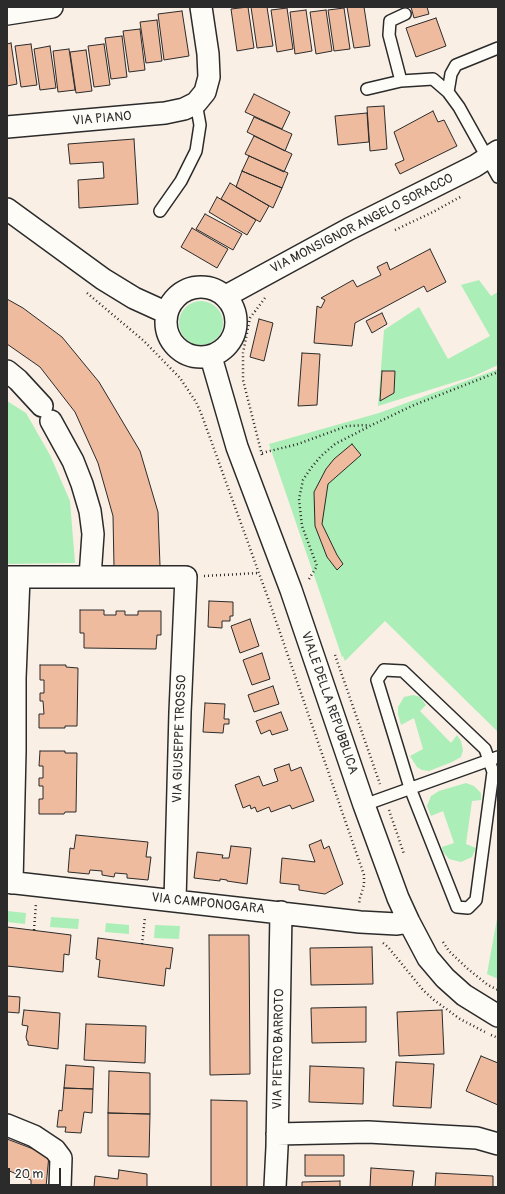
<!DOCTYPE html>
<style>
body{margin:0}
#map{position:relative;width:505px;height:1194px;overflow:hidden;background:#faefe5;font-family:Pangolin,sans-serif}
canvas{display:block}
.frame{position:absolute;inset:0;border:8px solid #2b2b2b;pointer-events:none}
.scale{position:absolute;left:8px;top:1168px;width:53px;height:18px;box-sizing:border-box;border:2px solid #2b2b2b;border-top:0;padding-left:5px;font-size:12px;line-height:14px;white-space:nowrap;color:#2b2b2b;-webkit-text-stroke:3px #fdfcf7;paint-order:stroke}
</style>
<div id="map">
<canvas width="505" height="1194"></canvas>
<div class="frame"></div>
<div class="scale">20 m</div>
</div>
<script>
const context = document.querySelector('canvas').getContext('2d');
context.lineJoin = 'round';
function fill(path, color) { context.fillStyle = color; context.fill(path, 'evenodd'); }
const poly = rows => new Path2D(rows.map(r => 'M' + r).join(''));
function trace(path, color, width, dash) { context.strokeStyle = color; context.lineWidth = width; context.lineCap = dash ? 'butt' : 'round'; context.setLineDash(dash || []); context.stroke(path); }
function write(font, color, halo, rows, align = 'center') {
  context.font = font + ' Pangolin,sans-serif'; context.lineWidth = 3; context.setLineDash([]); context.textBaseline = 'middle'; context.strokeStyle = halo; context.fillStyle = color; for (const [text, x, y, turn = 0] of rows) {
    context.save(); context.translate(x, y); context.rotate((+turn || 0) * Math.PI / 180); context.textAlign = isNaN(turn) ? turn : align; if (halo) context.strokeText(text, 0, 0); context.fillText(text, 0, 0); context.restore();
  }
}
fill(poly([
 [479,280,491,296,498,292,498,365,474,376,378,406,384,330,419,307,448,359,490,336,461,285],
 '179 323a22 22 0 1 1 44 0a22 22 0 1 1-44 0Z',
 [498,369,498,732,385,621,345,661,343,656,342,657,269,444,379,413],
 [7,401,26,413,50,455,70,501,75,563,7,564],
 [413,695,420,697,426,705,420,711,451,743,457,735,461,741,463,750,461,757,452,762,429,771,422,770,417,767,410,756,423,749,414,718,401,725,398,714,398,707,404,697],
 [466,783,474,786,481,793,481,800,472,801,466,844,476,848,472,857,461,862,449,859,443,852,442,847,454,843,443,811,431,816,427,806,431,796,439,791],
 [7,911,26,913,25,924,7,922],
 [498,913,498,979,487,974],
 [51,917,79,919,78,929,50,927],
 [106,923,129,925,129,934,105,932],
 [155,925,180,926,179,939,154,938]
]), '#abeeb7');
const building = poly([
 [248,7,254,48,237,51,231,9,248,7],
 [251,7,267,7,273,46,257,48,251,7],
 [347,7,364,7,370,46,354,48,347,7],
 [411,7,427,7,429,14,414,18,411,7],
 [287,8,293,49,277,52,271,10,287,8],
 [344,8,350,49,334,51,328,10,344,8],
 [306,10,312,51,295,54,290,12,306,10],
 [326,10,332,51,316,54,310,12,326,10],
 [182,11,189,56,164,60,158,14,182,11],
 [436,18,446,46,416,57,406,28,436,18],
 [157,20,162,61,146,63,140,22,157,20],
 [140,29,145,70,129,72,123,31,140,29],
 [122,36,127,77,111,79,105,38,122,36],
 [11,43,17,84,7,86,7,44,11,43],
 [31,44,37,85,21,87,15,46,31,44],
 [104,44,110,85,94,87,88,46,104,44],
 [50,46,56,88,40,90,34,49,50,46],
 [69,49,75,90,58,92,53,51,69,49],
 [86,50,92,91,76,93,70,52,86,50],
 [254,94,290,112,282,129,245,112,254,94],
 [384,106,387,149,370,151,367,107,384,106],
 [433,111,438,122,444,120,457,146,400,174,395,164,404,160,394,132,433,111],
 [367,113,369,142,338,145,335,116,367,113],
 [254,117,292,134,285,151,247,132,254,117],
 [254,136,292,154,284,172,245,154,254,136],
 [134,139,138,204,79,208,78,180,104,178,103,162,70,164,68,144,134,139],
 [249,156,288,173,282,188,242,171,249,156],
 [242,171,282,188,273,208,236,187,242,171],
 [230,183,269,206,260,222,221,199,230,183],
 [217,197,256,220,247,235,209,212,217,197],
 [205,214,242,234,233,250,196,229,205,214],
 [192,228,228,249,217,268,181,247,192,228],
 [430,249,446,282,427,292,424,286,355,323,352,346,314,343,317,306,321,308,325,300,321,298,353,280,357,287,381,275,377,267,387,262,390,270,430,249],
 [7,299,23,308,62,337,99,382,140,451,158,512,160,566,114,567,113,516,98,463,75,412,40,367,7,344,7,299],
 [382,313,387,324,372,333,366,321,382,313],
 [259,319,273,323,264,361,250,357,259,319],
 [302,353,320,354,317,405,298,406,302,353],
 [382,371,395,371,394,393,380,401,382,371],
 [352,444,361,455,328,484,322,524,337,555,343,564,337,570,327,557,315,526,314,492,326,469,334,459,352,444],
 [209,601,233,602,233,616,230,616,230,621,222,621,222,628,208,627,209,601],
 [80,610,104,610,104,615,116,615,116,611,125,611,125,615,138,615,138,611,161,611,161,635,157,635,156,649,84,648,84,633,80,633,80,610],
 [250,619,259,646,240,653,231,626,250,619],
 [262,653,270,679,252,685,243,660,262,653],
 [40,665,66,665,66,667,78,668,77,726,65,726,65,728,39,728,39,714,44,714,43,701,40,701,40,693,44,693,44,680,40,680,40,665],
 [273,686,279,704,254,712,248,695,273,686],
 [205,703,225,704,224,719,229,719,229,724,224,724,223,733,203,732,205,703],
 [281,712,288,730,272,735,270,730,261,734,256,721,281,712],
 [40,751,65,751,65,753,77,753,76,812,65,812,64,814,39,814,39,799,43,799,43,786,39,786,39,778,43,778,43,766,39,766,40,751],
 [289,764,291,771,301,767,314,801,292,809,290,805,271,812,269,807,257,812,255,807,251,809,250,805,243,808,235,785,259,776,263,786,278,781,274,769,289,764],
 [76,835,148,842,146,857,151,857,148,880,127,878,127,874,115,873,114,877,102,875,102,871,90,870,89,874,68,872,70,848,74,849,76,835],
 [321,840,324,849,329,846,343,884,325,894,299,890,299,885,280,883,282,858,315,862,309,845,321,840],
 [231,846,251,848,247,884,227,881,227,880,220,879,220,881,194,878,197,852,223,855,222,858,229,858,231,846],
 [7,927,71,935,69,955,64,954,63,972,7,966,7,927],
 [209,935,249,935,250,1074,210,1075,209,935],
 [98,938,173,948,170,969,166,968,164,986,98,977,100,960,96,959,98,938],
 [372,947,373,984,311,985,310,948,372,947],
 [7,996,20,997,19,1013,7,1012,7,996],
 [366,1007,366,1042,312,1043,311,1008,366,1007],
 [24,1010,60,1013,58,1049,28,1045,28,1041,27,1041,26,1037,28,1026,22,1025,24,1010],
 [442,1010,444,1054,399,1056,397,1012,442,1010],
 [86,1024,146,1026,145,1063,84,1060,86,1024],
 [481,1056,498,1063,498,1105,466,1091,481,1056],
 [396,1062,434,1064,431,1108,393,1106,396,1062],
 [66,1065,94,1067,93,1089,64,1088,66,1065],
 [310,1066,364,1068,363,1104,309,1102,310,1066],
 [109,1071,150,1073,150,1114,108,1113,109,1071],
 [64,1088,93,1089,92,1113,84,1112,81,1133,65,1132,66,1127,57,1127,59,1110,62,1111,64,1088],
 [211,1100,247,1101,247,1187,211,1187,211,1100],
 [108,1113,150,1114,149,1157,108,1156,108,1113],
 [7,1139,49,1155,46,1187,31,1187,31,1180,7,1170,7,1139],
 [305,1155,344,1155,344,1176,305,1176,305,1155],
 [371,1168,414,1171,412,1187,370,1187,371,1168],
 [119,1170,147,1174,147,1187,94,1187,95,1176,118,1179,119,1170],
 [436,1173,493,1176,493,1187,435,1187,436,1173],
 [340,1181,340,1187,302,1187,302,1182,340,1181]
]);
fill(building, '#eebb9f');
trace(building, '#2b2b2b', 1);
const lane = poly([
 [401,81,389,35,390,21,405,14],
 [367,89,401,81,433,79,448,92,459,107,498,177],
 [448,92,451,74,456,65,498,48],
 [160,211,181,181,196,151,200,125,196,103],
 [384,670,403,671,485,749,493,772,476,900,468,908,457,907,410,788,377,680,384,670],
 [364,805,498,757]
]);
const street = poly([
 [7,14,52,7],
 [7,127,165,113,184,109,196,103,205,92,209,77,208,54,201,7],
 [7,209,103,279,134,298,167,313],
 '166 322a35 35 0 1 1 70 0a35 35 0 1 1-70 0Z',
 [226,296,349,229,475,166,498,151],
 [211,357,237,447,291,590,364,805,398,898,409,922,428,958,445,978,464,995,498,1016],
 [7,371,18,380,42,406],
 [7,577,90,577,93,534,90,511,82,484,73,461,51,421],
 [90,577,186,577,180,712,175,901],
 [7,882,360,922,397,924,409,922],
 [12,883,15,751,15,678,19,577],
 [7,1125,34,1136,55,1150,61,1158,60,1187],
 [277,1134,368,1132,477,1138,498,1144],
 [275,1187,277,1147,281,912]
]);
trace(lane, '#2b2b2b', 14);
trace(street, '#2b2b2b', 24);
trace(poly([
 [395,230,433,212,462,196],
 [87,293,144,341,180,378,196,402,201,413,268,598,364,875,364,885,360,898,359,904],
 [262,453,298,444,347,426,370,425],
 [262,455,243,380,243,353,250,318,265,298],
 [204,576,259,573],
 [309,579,317,566,302,526,299,499,303,480,311,468,321,456,335,444,372,425,414,405,498,372],
 [335,655,380,784],
 [389,810,404,854],
 [34,930,36,903],
 [443,942,449,951,468,969,488,985,498,990],
 [383,943,388,947,423,990,434,1000,460,1019,485,1032],
 [142,944,145,917],
 [491,1035,498,1038]
]), '#2b2b2b', 2.5, [1, 3]);
trace(lane, '#fdfcf7', 11);
trace(street, '#fdfcf7', 21);
write('13px', '#2b2b2b', '#fdfcf7', [
 ["VIA PIANO",102,119,-5],
 ["VIA MONSIGNOR ANGELO SORACCO",362,224,-27],
 ["VIALE DELLA REPUBBLICA",329,703,71],
 ["VIA GIUSEPPE TROSSO",180,739,-88],
 ["VIA CAMPONOGARA",208,904,6],
 ["VIA PIETRO BARROTO",279,1049,-89]
]);
</script>
